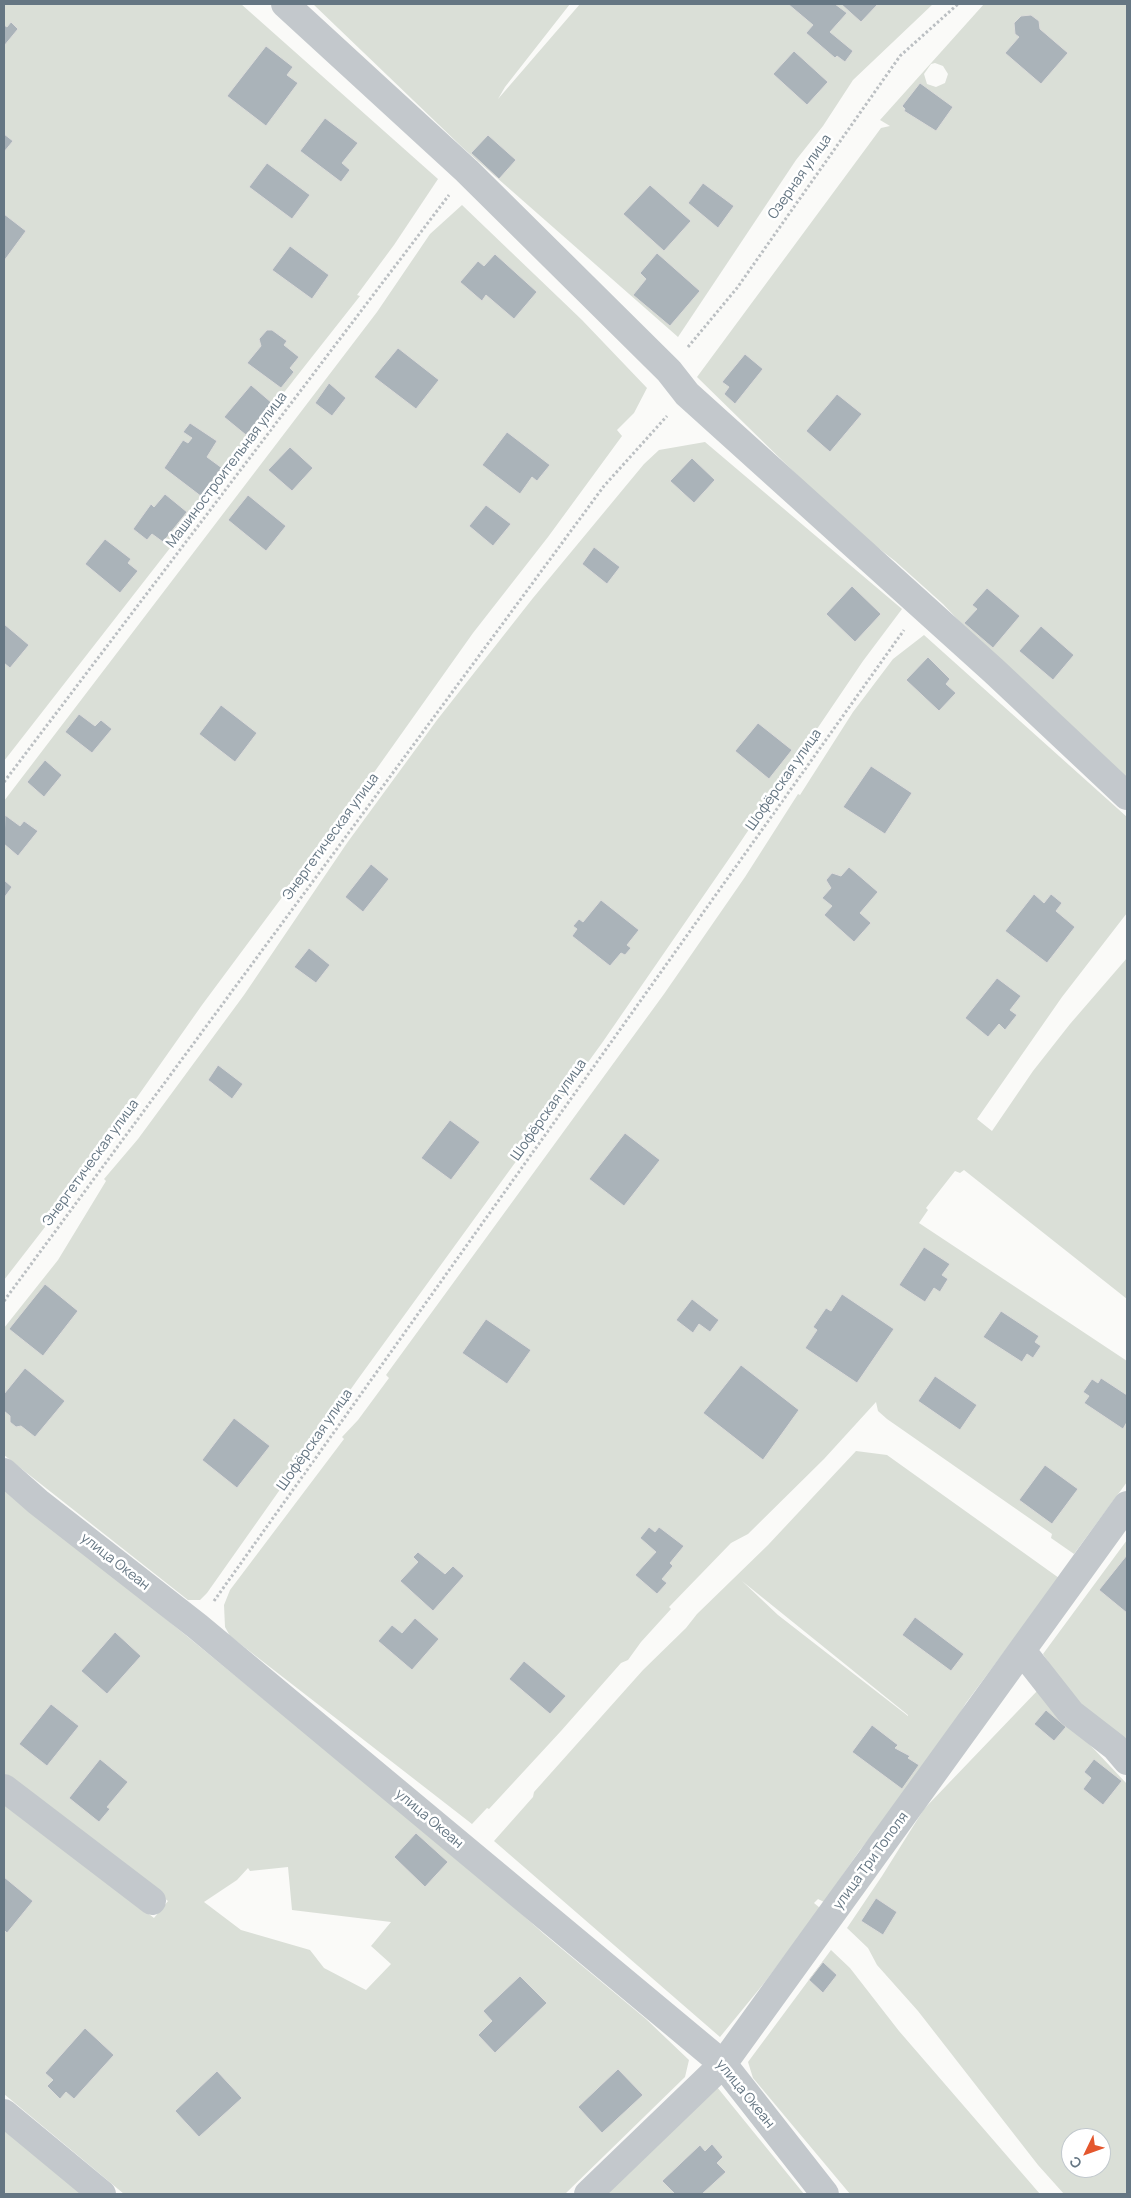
<!DOCTYPE html>
<meta charset="utf-8">
<style>
body{margin:0}
#map{position:relative;width:1131px;height:2198px;overflow:hidden;background:#fafaf8;font-family:Manrope,sans-serif}
canvas{display:block}
.frame{position:absolute;inset:0;border:5px solid #657683;pointer-events:none}
.north{position:absolute;left:1061px;top:2128px;width:50px;height:50px;box-sizing:border-box;background:#fff;border:1px solid #c1c8cd;border-radius:50%;rotate:228deg;font-size:14px;font-weight:700;line-height:20px;text-align:center;color:#657683}
.north::after{content:'';display:block;margin:auto;width:18px;height:22px;background:#e4572e;clip-path:polygon(50% 0,100% 100%,50% 72%,0 100%)}
</style>
<div id="map">
<canvas width="1131" height="2198"></canvas>
<div class="frame"></div>
<div class="north">С</div>
</div>
<script>
const context = document.querySelector('canvas').getContext('2d');
context.lineJoin = 'round';
function fill(path, color) { context.fillStyle = color; context.fill(path, 'evenodd'); }
const poly = rows => new Path2D(rows.map(r => 'M' + r).join(''));
function trace(path, color, width, dash) { context.strokeStyle = color; context.lineWidth = width; context.lineCap = dash ? 'butt' : 'round'; context.setLineDash(dash || []); context.stroke(path); }
function write(font, color, halo, rows, align = 'center') {
  context.font = font + ' Manrope,sans-serif'; context.lineWidth = 5; context.setLineDash([]); context.textBaseline = 'middle'; context.strokeStyle = halo; context.fillStyle = color; for (const [text, x, y, turn = 0] of rows) {
    context.save(); context.translate(x, y); context.rotate((+turn || 0) * Math.PI / 180); context.textAlign = isNaN(turn) ? turn : align; if (halo) context.strokeText(text, 0, 0); context.fillText(text, 0, 0); context.restore();
  }
}
fill(poly([
 [4,4,241,4,438,179,394,245,357,295,360,296,278,400,239,458,202,507,4,761],
 [313,4,570,4,505,87,498,99,580,4,933,4,853,80,823,126,796,160,678,337,463,148],
 [984,4,1127,4,1127,778,994,658,943,604,895,561,845,522,697,377,881,128,890,126,880,120],
 [935,63,943,66,948,74,945,83,936,87,927,84,924,74,931,64],
 [462,205,582,320,647,388,634,413,617,430,622,436,548,537,473,633,358,795,202,1005,52,1218,4,1280,4,801,377,312,430,234],
 [705,442,902,609,863,661,733,853,602,1043,358,1379,207,1593,200,1600,188,1600,4,1455,4,1328,58,1260,106,1181,104,1179,138,1139,244,995,347,843,437,720,533,598,644,464,659,450],
 [924,635,1127,817,1127,913,1062,997,977,1119,992,1131,1033,1071,1070,1024,1127,958,1127,1299,964,1170,960,1173,955,1171,926,1208,928,1210,919,1223,1127,1361,1127,1482,1074,1554,1051,1538,1052,1534,887,1419,878,1411,876,1402,824,1459,748,1534,731,1543,669,1607,671,1609,641,1642,628,1660,621,1663,561,1731,489,1809,487,1808,472,1824,230,1636,225,1627,224,1605,230,1590,344,1439,342,1437,358,1420,389,1378,386,1375,664,994,745,877,798,794,800,795,853,712,893,659],
 [856,1451,887,1455,1059,1578,966,1703,942,1743,898,1804,860,1850,824,1902,818,1899,814,1903,820,1908,765,1982,720,2037,494,1841,533,1797,534,1792,643,1670,686,1628,697,1614,768,1545],
 [742,1581,908,1715,908,1716,778,1615],
 [4,1486,478,1875,544,1934,646,2019,689,2060,685,2077,565,2194,124,2194,4,2094,4,1802,154,1918,168,1901,4,1776],
 [288,1867,292,1910,391,1922,371,1946,391,1964,366,1990,324,1968,310,1950,241,1930,204,1902,237,1880,248,1868,250,1871],
 [1127,1540,1127,1751,1075,1704,1043,1654],
 [1038,1690,1127,1784,1127,2194,1064,2194,1038,2165,918,2011,877,1965,868,1948,847,1928,882,1876,924,1809],
 [1071,2138,1101,2138,1101,2168,1071,2168],
 [831,1950,850,1968,899,2031,1040,2194,850,2194,753,2078,748,2062],
 [717,2087,804,2194,598,2194],
 [4,2124,89,2194,4,2194]
]), '#dadfd7');
const building = poly([
 [788,4,835,4,847,13,830,32,853,51,845,62,837,56,835,58,806,33,813,25,788,4],
 [841,4,878,4,861,22,841,4],
 [1031,15,1039,21,1040,29,1068,53,1041,84,1005,53,1019,37,1015,34,1014,23,1021,16,1031,15],
 [11,22,18,29,4,46,4,25,7,27,11,22],
 [266,46,293,67,287,75,298,83,266,126,227,96,266,46],
 [794,51,828,82,807,105,773,74,794,51],
 [920,83,953,107,936,131,904,111,905,109,902,106,920,83],
 [325,118,358,143,342,163,350,170,341,182,300,151,325,118],
 [4,134,13,141,4,152,4,134],
 [488,135,516,160,499,179,471,153,488,135],
 [267,163,310,195,292,219,249,187,267,163],
 [703,183,734,206,718,228,688,203,703,183],
 [650,185,691,221,664,251,623,214,650,185],
 [4,214,26,231,4,261,4,214],
 [290,246,329,275,312,299,272,270,290,246],
 [657,253,700,291,670,326,633,295,646,279,640,273,657,253],
 [495,254,537,292,514,319,486,295,482,301,460,282,478,261,484,266,495,254],
 [267,330,272,330,287,341,284,345,299,357,290,368,294,372,281,388,247,363,261,346,259,339,267,330],
 [398,348,439,380,416,409,374,377,398,348],
 [745,354,763,369,735,404,724,394,729,387,722,382,745,354],
 [329,383,346,398,332,416,315,403,329,383],
 [251,385,272,403,246,435,224,417,251,385],
 [837,394,862,414,830,452,806,431,837,394],
 [190,423,217,441,207,457,222,468,202,497,164,468,183,440,188,443,192,438,183,432,190,423],
 [507,432,550,465,537,481,532,477,520,494,482,465,507,432],
 [290,447,313,468,292,491,268,470,290,447],
 [692,458,715,480,694,503,670,481,692,458],
 [165,494,187,512,163,542,152,534,147,540,133,529,151,504,154,507,165,494],
 [248,495,286,526,266,551,228,520,248,495],
 [486,505,511,524,493,546,469,526,486,505],
 [105,539,131,559,128,563,138,571,120,593,85,564,105,539],
 [594,547,620,567,607,584,582,564,594,547],
 [852,586,881,614,855,642,826,614,852,586],
 [987,588,1020,616,993,648,964,623,977,609,972,605,987,588],
 [4,624,29,645,10,668,4,663,4,624],
 [1041,626,1074,655,1053,680,1019,651,1041,626],
 [928,657,950,679,946,684,956,693,939,711,906,680,928,657],
 [221,705,257,733,235,762,199,734,221,705],
 [79,714,95,726,101,720,112,729,92,753,65,732,79,714],
 [758,723,792,750,769,779,735,751,758,723],
 [45,760,62,775,44,797,27,782,45,760],
 [871,766,912,793,885,834,843,807,871,766],
 [5,815,20,826,24,821,38,831,18,856,4,844,5,815],
 [371,864,389,879,363,912,345,897,371,864],
 [849,867,878,892,860,913,871,923,854,942,824,915,832,906,822,898,831,888,826,880,832,873,841,876,849,867],
 [4,880,12,887,4,898,4,880],
 [1034,894,1044,903,1051,894,1062,903,1056,911,1075,927,1047,963,1005,931,1034,894],
 [601,900,639,930,627,945,631,948,625,955,621,953,610,966,572,936,577,929,573,926,579,919,583,922,601,900],
 [309,948,330,965,316,983,294,967,309,948],
 [997,978,1021,996,1010,1010,1017,1015,1005,1030,999,1024,988,1037,965,1018,997,978],
 [218,1065,243,1084,232,1099,208,1080,218,1065],
 [450,1120,480,1142,451,1180,421,1158,450,1120],
 [625,1133,660,1160,624,1206,589,1179,625,1133],
 [924,1247,950,1264,942,1275,948,1279,940,1292,934,1288,925,1302,899,1285,924,1247],
 [45,1284,78,1311,43,1356,9,1329,45,1284],
 [842,1294,894,1329,857,1383,805,1348,817,1330,813,1327,826,1308,831,1311,842,1294],
 [692,1299,719,1320,710,1332,699,1324,693,1333,676,1320,692,1299],
 [1001,1311,1039,1336,1035,1342,1041,1346,1033,1358,1027,1354,1022,1362,983,1337,1001,1311],
 [486,1319,531,1350,507,1384,462,1353,486,1319],
 [741,1365,799,1410,763,1460,703,1413,741,1365],
 [25,1368,65,1401,35,1437,21,1426,16,1427,10,1422,10,1416,4,1411,4,1394,25,1368],
 [935,1376,977,1405,960,1430,918,1401,935,1376],
 [1101,1378,1127,1395,1127,1422,1123,1429,1084,1403,1089,1396,1083,1392,1092,1379,1098,1383,1101,1378],
 [234,1418,270,1446,237,1488,202,1460,234,1418],
 [1045,1465,1078,1489,1052,1524,1019,1500,1045,1465],
 [649,1527,655,1532,659,1527,684,1546,670,1563,673,1566,662,1579,667,1583,657,1594,635,1575,656,1552,640,1538,649,1527],
 [418,1552,445,1574,453,1566,464,1576,433,1611,400,1581,418,1562,413,1557,418,1552],
 [1127,1555,1127,1613,1099,1590,1127,1555],
 [915,1617,964,1654,951,1671,902,1635,915,1617],
 [415,1618,439,1639,412,1670,378,1641,392,1625,402,1633,415,1618],
 [115,1632,141,1656,107,1694,81,1671,115,1632],
 [524,1661,566,1696,550,1714,509,1679,524,1661],
 [51,1704,79,1726,47,1766,19,1744,51,1704],
 [1046,1710,1066,1727,1054,1741,1034,1724,1046,1710],
 [872,1725,898,1745,895,1748,910,1756,908,1758,919,1765,902,1789,852,1752,872,1725],
 [100,1759,128,1782,107,1807,110,1809,99,1822,69,1798,100,1759],
 [1094,1759,1122,1781,1103,1805,1083,1789,1091,1778,1084,1772,1094,1759],
 [416,1833,448,1862,425,1887,394,1857,416,1833],
 [4,1877,33,1901,7,1933,4,1930,4,1877],
 [876,1898,897,1912,883,1935,861,1921,876,1898],
 [823,1962,837,1975,823,1993,809,1980,823,1962],
 [520,1976,547,2003,495,2053,478,2035,492,2021,483,2011,520,1976],
 [85,2028,114,2055,74,2099,66,2092,60,2099,47,2086,53,2080,45,2073,85,2028],
 [618,2069,643,2095,602,2133,578,2107,618,2069],
 [217,2071,242,2098,199,2137,175,2111,217,2071],
 [712,2144,723,2157,717,2163,726,2172,702,2194,675,2194,662,2181,700,2145,705,2151,712,2144]
]);
fill(building, '#aab3b9');
trace(building, '#dcdcda', 1);
trace(poly([
 [688,347,737,288,900,56,958,4],
 [4,782,449,195],
 [4,1301,604,486,667,416],
 [214,1601,904,630]
]), '#bbbfc2', 3, [2.5, 2.5]);
trace(poly([
 [285,4,467,171,669,371,687,394,994,671,1127,796],
 [4,1472,38,1502,197,1626,723,2064,825,2194],
 [1023,1652,1071,1713,1115,1747,1127,1761],
 [4,1788,152,1901],
 [4,2113,102,2194],
 [588,2194,723,2064,1127,1505]
]), '#c3c8cc', 28);
write('14px', '#657683', '#fff', [
 ["Озерная улица",800,177,-55],
 ["Машиностроительная улица",227,470,-53],
 ["Шофёрская улица",784,780,-55],
 ["Энергетическая улица",331,837,-54],
 ["Шофёрская улица",549,1110,-55],
 ["Энергетическая улица",91,1163,-54],
 ["Шофёрская улица",315,1440,-55],
 ["улица Океан",115,1562,38],
 ["улица Океан",429,1819,40],
 ["улица Три Тополя",871,1861,-54],
 ["улица Океан",745,2094,51]
]);
</script>
